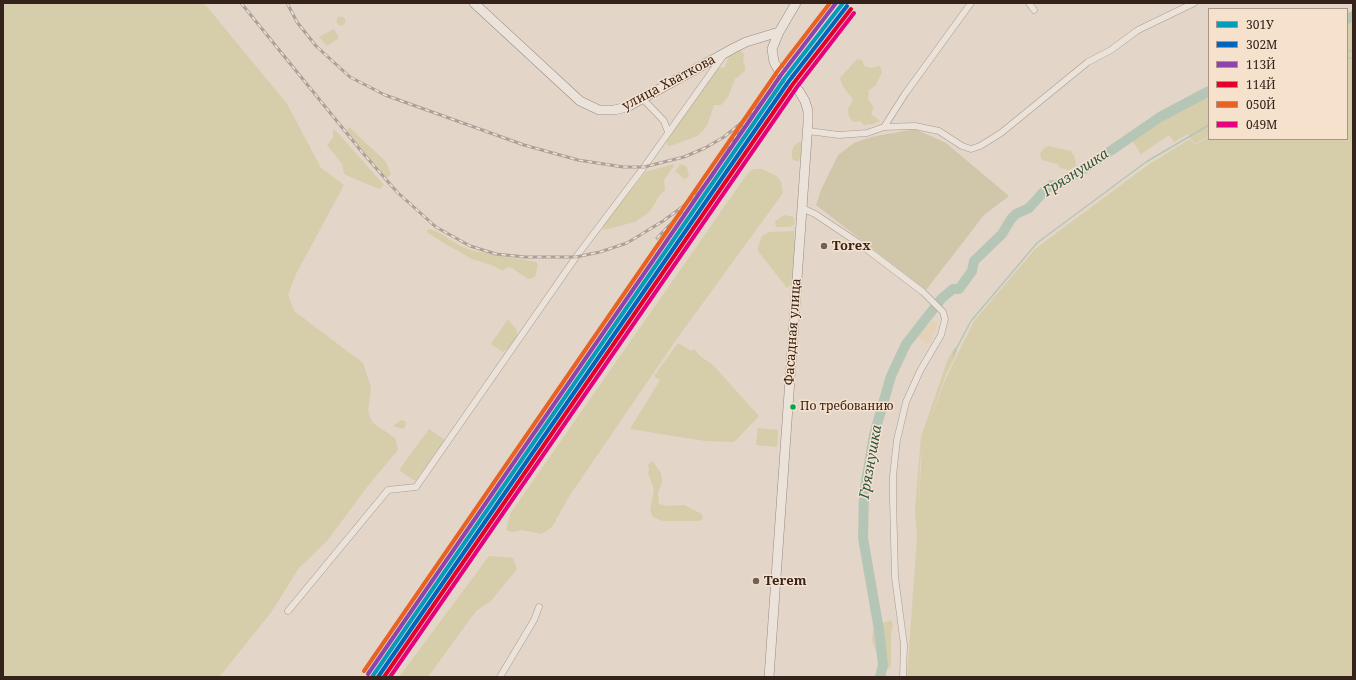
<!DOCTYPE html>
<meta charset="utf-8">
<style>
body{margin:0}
#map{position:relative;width:1356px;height:680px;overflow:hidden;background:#e3d5c8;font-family:"Noto Serif",serif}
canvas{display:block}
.frame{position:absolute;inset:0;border:4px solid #35221b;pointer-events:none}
.legend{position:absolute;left:1208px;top:8px;width:140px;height:132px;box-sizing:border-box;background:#f5e1cc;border:1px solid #a89585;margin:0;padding:5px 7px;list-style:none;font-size:12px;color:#35221b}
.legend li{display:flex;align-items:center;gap:8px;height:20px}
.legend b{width:20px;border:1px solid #a89585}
</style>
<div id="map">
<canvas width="1356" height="680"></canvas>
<div class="frame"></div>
<ul class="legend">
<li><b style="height:5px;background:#059cbc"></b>301У</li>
<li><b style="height:5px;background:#0065bd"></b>302М</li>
<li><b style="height:5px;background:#8e44ad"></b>113Й</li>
<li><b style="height:5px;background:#e4002b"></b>114Й</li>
<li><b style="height:5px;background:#e96222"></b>050Й</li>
<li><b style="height:5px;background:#e5007d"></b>049М</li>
</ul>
</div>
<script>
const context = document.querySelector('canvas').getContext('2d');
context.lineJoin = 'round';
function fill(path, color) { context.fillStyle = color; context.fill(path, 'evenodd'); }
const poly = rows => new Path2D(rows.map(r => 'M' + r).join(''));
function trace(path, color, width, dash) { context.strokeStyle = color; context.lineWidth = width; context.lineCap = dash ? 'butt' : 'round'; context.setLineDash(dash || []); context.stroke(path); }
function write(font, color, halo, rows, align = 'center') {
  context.font = font + ' "Noto Serif",serif'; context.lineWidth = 3; context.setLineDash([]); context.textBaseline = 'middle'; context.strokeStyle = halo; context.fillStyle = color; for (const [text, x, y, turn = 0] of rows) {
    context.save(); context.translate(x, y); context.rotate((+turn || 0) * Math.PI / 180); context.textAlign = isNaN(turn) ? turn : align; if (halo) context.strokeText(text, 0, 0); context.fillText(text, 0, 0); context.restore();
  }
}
fill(poly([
 [933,320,937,323,935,330,931,340,927,344,918,336]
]), '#e3d1b8');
fill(poly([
 [3,3,204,3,287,104,321,168,344,185,296,274,288,294,294,311,363,363,371,388,368,411,370,417,373,423,395,438,398,450,367,487,327,541,299,568,270,614,219,677,3,677],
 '336.5 21a4.5 4.5 0 1 1 9 0a4.5 4.5 0 1 1-9 0Z',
 [1353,20,1353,677,907,677,917,537,915,508,921,437,948,359,955,347,957,349,956,355,946,374,929,423,946,378,974,321,1035,249,1148,165,1190,139,1195,145,1209,137,1209,139,1347,139,1347,23],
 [922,448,919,502,920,464],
 [334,29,339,38,327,46,319,37],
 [741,50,744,55,743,62,745,66,745,71,735,79,728,97,721,105,714,105,707,126,697,136,670,146,667,145,666,138,718,68,725,67,729,56],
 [857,59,862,60,864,66,871,68,879,66,881,68,882,72,876,85,869,90,868,99,874,108,871,114,880,121,873,124,864,125,860,121,853,122,849,117,848,109,853,100,842,85,840,78],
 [1209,93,1209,136,1195,144,1188,134,1174,142,1169,135,1141,154,1131,139],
 [349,127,386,162,391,174,388,177,386,177,347,132],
 [333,129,337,132,384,185,379,189,344,174,342,164,327,145,333,138],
 [799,142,801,142,801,156,798,162,792,159,792,151,794,146],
 [1049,146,1071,151,1075,158,1076,166,1069,170,1060,168,1058,164,1042,160,1040,154,1044,148],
 [673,164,674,166,664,180,665,190,659,196,654,205,649,212,635,222,603,230,604,223,646,172],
 [681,164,686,166,688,171,689,177,684,179,675,171],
 [756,169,762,169,778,177,781,182,783,193,676,340,570,495,552,527,541,534,522,530,513,532,506,530,510,514,745,177,751,170],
 [784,215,794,217,795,224,790,227,776,227,775,221],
 [428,229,436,231,462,247,474,251,536,262,538,265,535,277,528,279,512,268,507,267,503,271,494,266,472,259,442,242,427,232],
 [794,231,795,246,791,284,787,288,758,251,758,247,762,236,769,232],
 [508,319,517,331,517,336,510,347,503,352,491,344],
 [678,343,692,351,694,349,701,357,712,364,759,416,734,442,705,441,630,429,660,380,654,376],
 [402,420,406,422,405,427,403,429,393,426],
 [758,428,778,430,777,447,756,445],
 [429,429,445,440,415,481,399,470],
 [652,461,661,473,662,481,658,493,659,504,668,506,684,505,702,514,703,519,699,521,663,521,653,517,650,510,654,490,648,472,649,470,648,465],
 [489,556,513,558,517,569,491,601,476,611,428,677,399,677],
 [891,620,893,624,891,635,891,661,890,668,885,670,872,641,873,630,876,626]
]), '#d6cdaa');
fill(poly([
 [915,129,946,143,1009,196,984,215,926,290,816,205,821,190,838,155,854,143,871,137]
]), '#d0c7aa');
trace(poly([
 [1347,52,1353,50],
 [1347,57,1353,59],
 [953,355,971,321,1037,243,1146,162,1209,125]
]), '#b5c6b7', 1.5);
trace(poly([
 [1347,19,1353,16],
 [880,677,883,665,879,630,863,538,864,493,874,435,891,376,906,344,942,298,953,289,959,289,972,271,974,261,1002,234,1011,219,1016,214,1029,208,1046,189,1052,185,1056,186,1090,165,1160,117,1209,91]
]), '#b5c6b7', 10);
const street = poly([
 [1029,3,1034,10],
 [643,99,664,121,668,132],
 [884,127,915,126,939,131,962,146,971,149,980,146,1001,133,1088,62,1111,50,1138,30,1194,3],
 [808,131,839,135,867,133,884,127,905,94,971,3],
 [802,208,815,214,857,242,923,292,943,312,945,319,941,335,920,371,906,402,897,440,893,476,893,499,895,577,904,645,903,677],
 [288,611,388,490,416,487,576,257,644,167,723,56],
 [500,677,534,620,539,607]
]);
const secondary = poly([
 [474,3,580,101,599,110,614,110,627,107,734,48,746,42,779,32],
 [769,677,808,123,808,111,805,101,799,91,778,69,774,62,772,49,779,32,796,3]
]);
trace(street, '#a79b92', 7);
trace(secondary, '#978a82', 10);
trace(street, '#ebe2da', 6);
trace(secondary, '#ebe2da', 9);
const rail = poly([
 [241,3,362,152,397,192,436,227,470,246,496,254,525,257,576,257,600,252,627,243,663,221,685,205,703,187],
 [287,3,297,22,316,46,350,77,385,95,524,145,578,160,623,167,644,167,684,157,705,148,724,137,746,119,772,90],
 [700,191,713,175,742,125],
 [657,238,682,212]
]);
trace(rail, '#aaa19b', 3);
trace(rail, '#f5e1cc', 1.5, [4.5]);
trace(poly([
 [372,677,785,78,843,3]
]), '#059cbc', 4);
trace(poly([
 [378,677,789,81,847,6]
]), '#0065bd', 4);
trace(poly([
 [368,674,781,75,836,3]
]), '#8e44ad', 4);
trace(poly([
 [384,677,793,84,851,9]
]), '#e4002b', 4);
trace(poly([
 [364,671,777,72,830,3]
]), '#e96222', 4);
trace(poly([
 [390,677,797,87,854,13]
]), '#e5007d', 4);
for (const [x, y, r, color] of [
 [824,246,4,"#726158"],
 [793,407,3.5,"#00a651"],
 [756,581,4,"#726158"]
]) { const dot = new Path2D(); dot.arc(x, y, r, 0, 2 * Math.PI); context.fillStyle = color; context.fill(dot); trace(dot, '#f5e1cc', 1.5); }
write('12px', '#35221b', '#f5e1cc', [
 ["По требованию",800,407]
], 'left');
write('13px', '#35221b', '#f5e1cc', [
 ["улица Хваткова",669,83,-28],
 ["Фасадная улица",793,332,-86]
]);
write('bold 13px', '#35221b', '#f5e1cc', [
 ["Torex",832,246],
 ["Terem",764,581]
], 'left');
write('italic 14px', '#2a5549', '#f5e1cc', [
 ["Грязнушка",1076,173,-33],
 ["Грязнушка",871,462,-80]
]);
</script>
